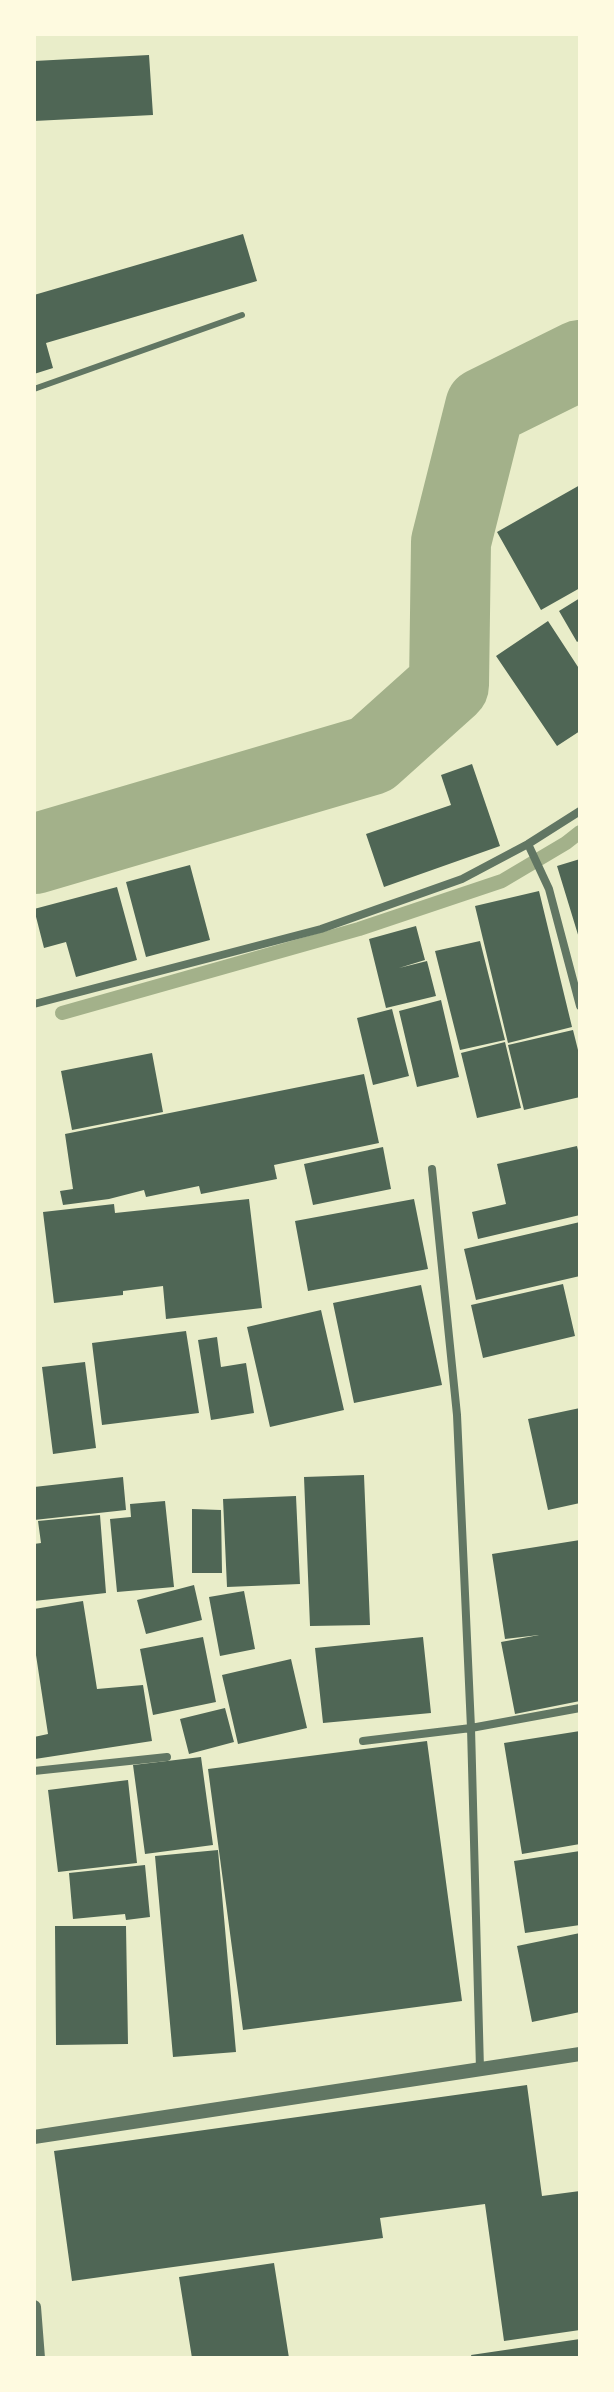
<!DOCTYPE html>
<style>
body{margin:0}
#map{position:relative;width:614px;height:2392px;overflow:hidden;background:#e9edc9;font-family:"PT Sans Narrow",sans-serif}
canvas{display:block}
.frame{position:absolute;inset:0;border:36px solid #fefae0;pointer-events:none}
</style>
<div id="map">
<canvas width="614" height="2392"></canvas>
<div class="frame"></div>
</div>
<script>
const context = document.querySelector('canvas').getContext('2d');
context.lineJoin = 'round';
const poly = rows => new Path2D(rows.map(r => 'M' + r).join(''));
function trace(path, color, width, dash) { context.strokeStyle = color; context.lineWidth = width; context.lineCap = dash ? 'butt' : 'round'; context.setLineDash(dash || []); context.stroke(path); }
function fill(path, color) { context.fillStyle = color; context.fill(path, 'evenodd'); }
trace(poly([
 [62,1013,359,929,502,881,566,843,580,832]
]), '#a3b18a', 14);
trace(poly([
 [34,854,371,755,449,685,451,542,485,407,580,360]
]), '#a3b18a', 80);
fill(poly([
 [149,55,153,115,34,121,34,61],
 [243,234,257,281,46,343,53,368,34,374,34,295],
 [580,485,580,588,541,610,497,532],
 [580,598,580,640,577,642,559,611],
 [548,621,580,670,580,731,557,746,496,656],
 [472,764,500,846,384,887,366,834,451,805,441,775],
 [580,859,580,938,579,938,557,866],
 [190,865,210,940,146,957,126,882],
 [117,887,137,960,76,977,66,942,44,948,34,909],
 [539,891,572,1027,508,1043,475,906],
 [416,926,425,960,399,968,427,961,436,996,386,1008,369,939],
 [480,941,505,1040,460,1050,435,951],
 [441,1000,459,1077,417,1087,399,1011],
 [392,1009,409,1076,373,1085,357,1018],
 [573,1030,580,1058,580,1097,524,1110,508,1045],
 [505,1042,521,1108,477,1118,461,1053],
 [152,1053,163,1112,72,1130,61,1071],
 [364,1074,379,1143,274,1165,277,1179,201,1194,199,1186,146,1197,144,1190,109,1199,63,1205,60,1191,73,1189,65,1134],
 [577,1146,580,1159,580,1215,478,1239,472,1212,506,1204,497,1164],
 [383,1147,391,1189,313,1205,304,1164],
 [249,1199,262,1308,166,1319,163,1286,123,1291,123,1295,54,1303,43,1212,114,1204,115,1213],
 [414,1199,428,1269,308,1291,295,1221],
 [580,1222,580,1276,476,1300,464,1249],
 [563,1284,575,1336,483,1358,471,1305],
 [421,1285,442,1385,354,1403,333,1303],
 [321,1310,344,1410,270,1427,247,1327],
 [186,1331,199,1413,102,1425,92,1343],
 [217,1337,221,1367,246,1363,254,1413,211,1420,198,1340],
 [85,1362,96,1448,53,1454,42,1367],
 [580,1408,580,1503,548,1510,528,1419],
 [364,1475,370,1625,310,1626,304,1477],
 [123,1477,126,1510,34,1520,34,1487],
 [296,1496,300,1584,227,1587,223,1499],
 [165,1501,174,1587,117,1592,110,1519,131,1517,130,1504],
 [192,1509,221,1510,222,1573,192,1573],
 [100,1515,106,1593,34,1601,34,1544,41,1543,38,1521],
 [580,1540,580,1701,515,1714,501,1642,539,1635,505,1639,492,1554],
 [194,1585,202,1620,146,1634,137,1600],
 [244,1591,255,1649,220,1656,209,1597],
 [83,1601,97,1689,143,1685,152,1741,35,1759,34,1737,48,1734,34,1642,34,1609],
 [203,1637,216,1702,153,1715,140,1649],
 [423,1637,431,1713,323,1723,315,1648],
 [291,1659,307,1728,238,1744,222,1675],
 [225,1708,234,1742,189,1754,180,1719],
 [580,1731,580,1844,522,1854,504,1743],
 [427,1741,462,2001,243,2030,208,1769],
 [201,1757,213,1845,145,1854,133,1765],
 [128,1780,137,1863,58,1872,48,1790],
 [218,1850,236,2052,173,2057,155,1856],
 [580,1851,580,1925,525,1933,514,1861],
 [145,1865,150,1917,126,1920,125,1914,73,1919,69,1873],
 [55,1926,126,1926,128,2044,56,2045],
 [580,1933,580,2012,532,2022,517,1946],
 [527,2085,542,2196,580,2191,580,2330,504,2341,485,2204,380,2218,383,2238,72,2281,54,2151],
 [274,2263,289,2358,192,2358,179,2277],
 [580,2339,580,2358,472,2358,471,2355]
]), '#4f6655');
trace(poly([
 [34,389,242,315]
]), '#617663', 6);
trace(poly([
 [528,844,549,889,580,1006],
 [34,1004,321,929,462,879,528,844,580,811],
 [432,1169,457,1415,471,1728,480,2069],
 [363,1741,471,1728,580,1708],
 [34,1771,167,1757]
]), '#617663', 8);
trace(poly([
 [34,2137,580,2054],
 [34,2307,38,2358]
]), '#617663', 14);
</script>
